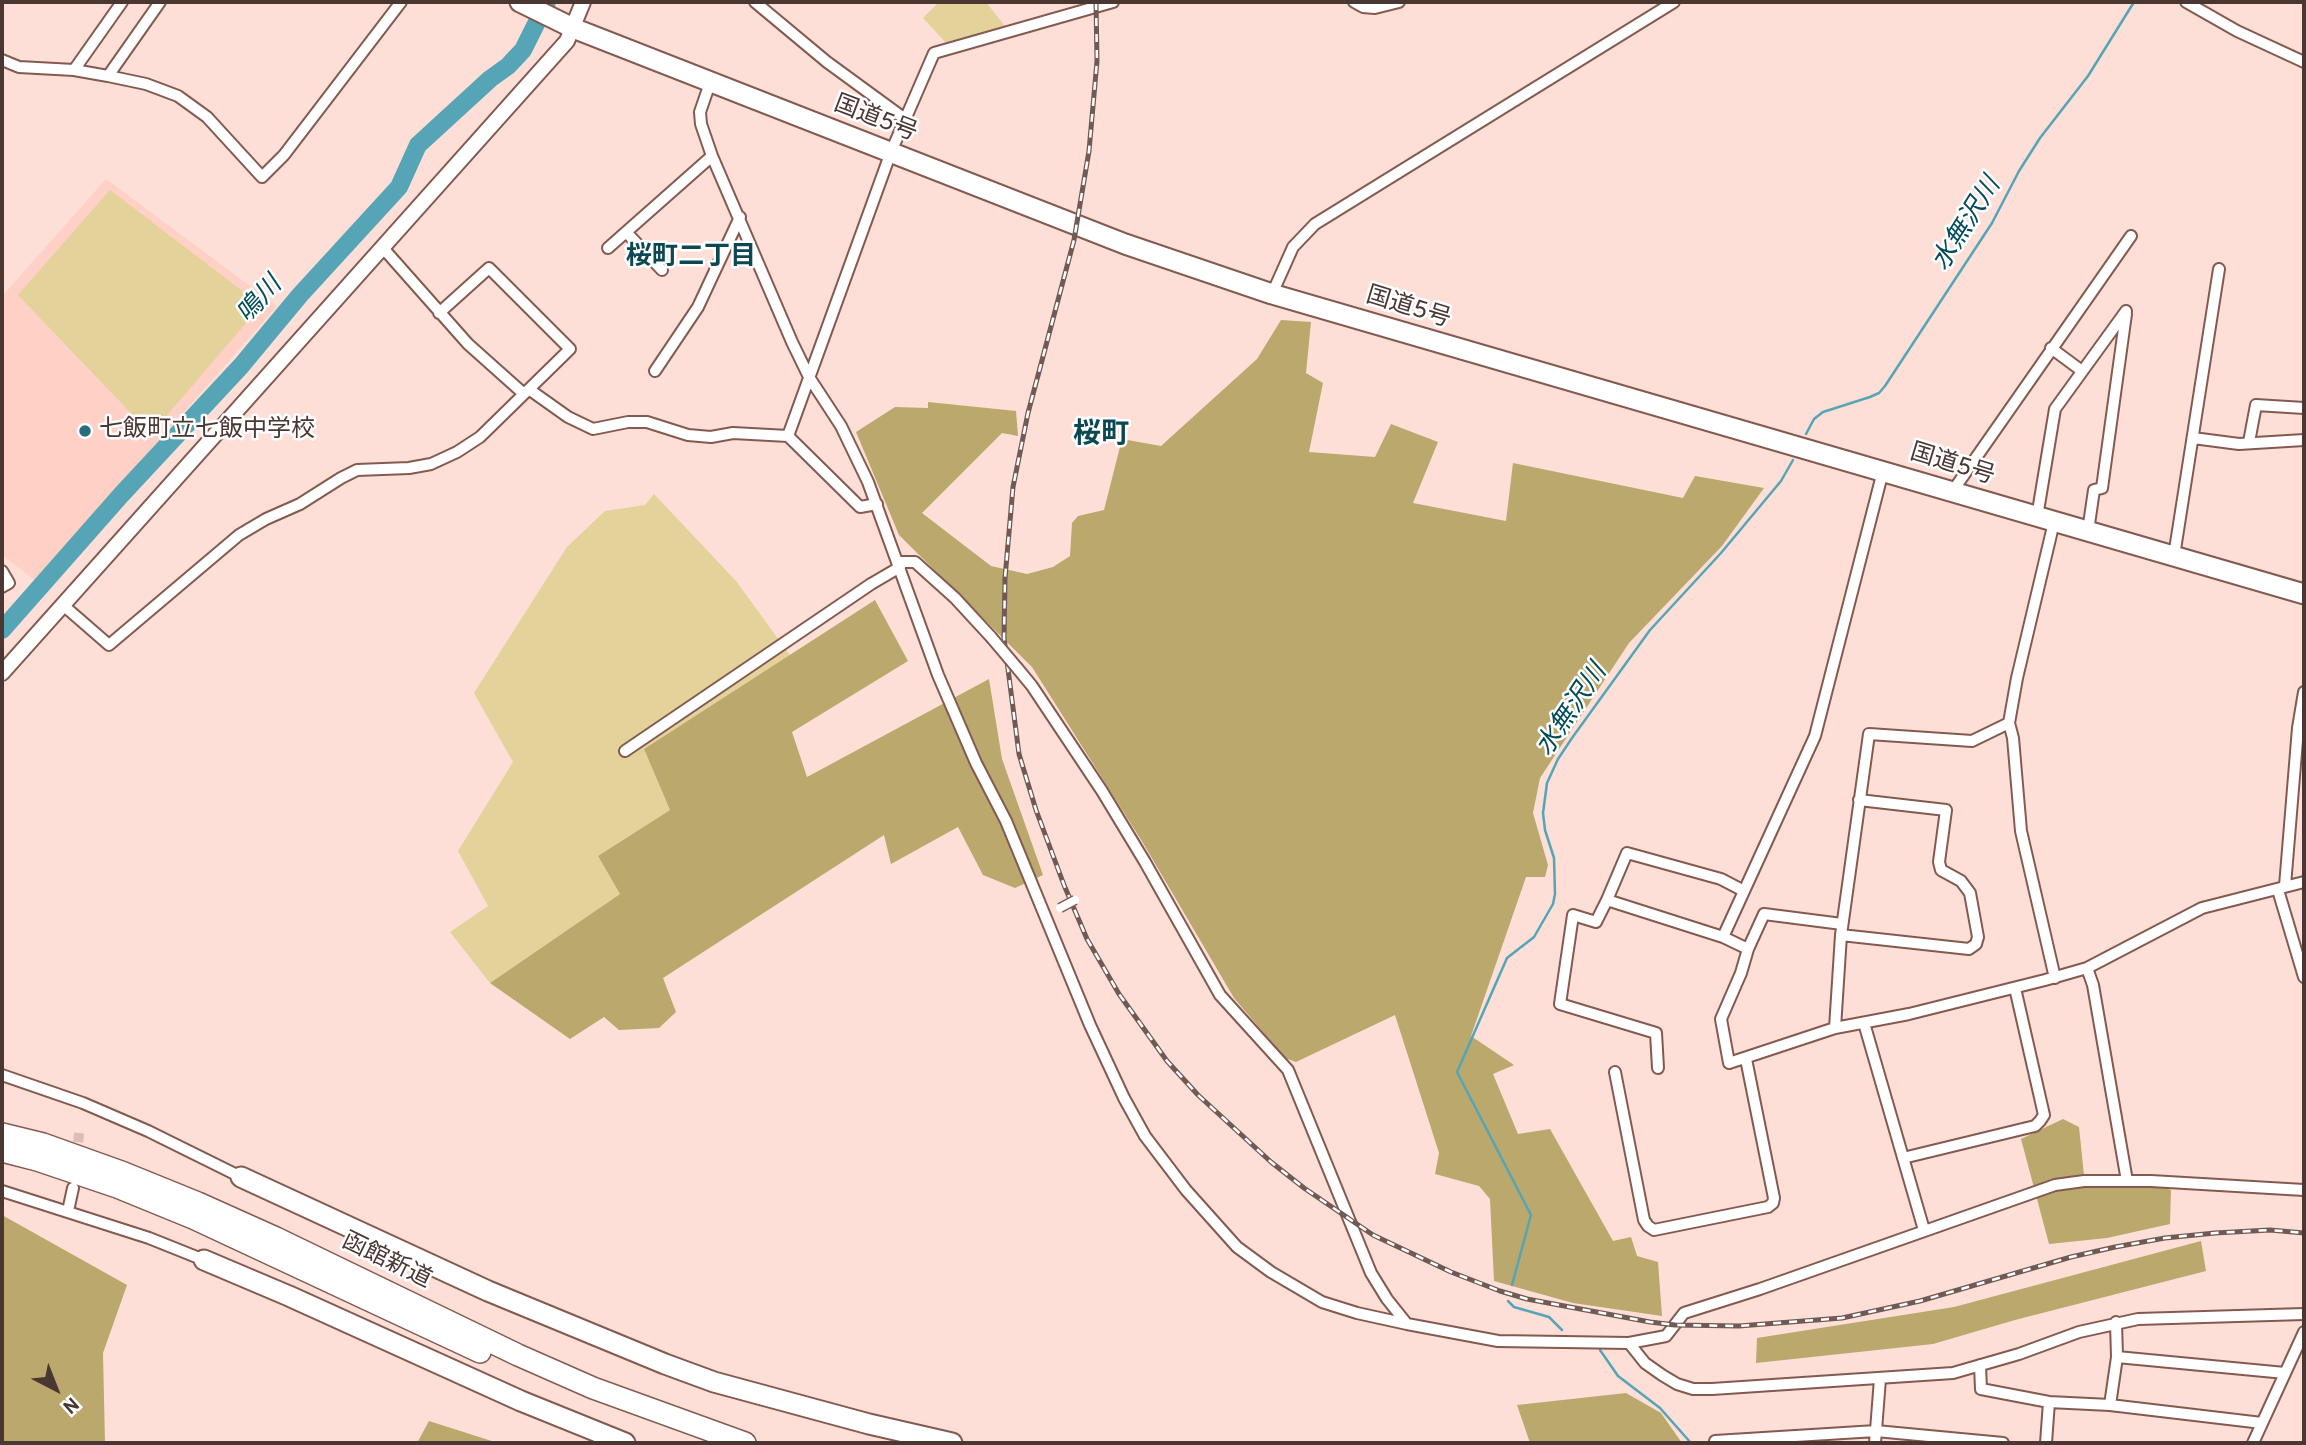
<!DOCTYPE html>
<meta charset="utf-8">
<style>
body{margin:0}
#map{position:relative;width:2306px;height:1445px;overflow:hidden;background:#fddfd7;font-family:Overpass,sans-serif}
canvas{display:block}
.frame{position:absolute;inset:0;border:4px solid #4a3732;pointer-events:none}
.north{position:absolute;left:21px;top:1354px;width:70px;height:70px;-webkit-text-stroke:5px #fff;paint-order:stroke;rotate:138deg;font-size:19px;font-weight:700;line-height:28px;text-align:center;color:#4a3732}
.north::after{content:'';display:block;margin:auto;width:24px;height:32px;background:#4a3732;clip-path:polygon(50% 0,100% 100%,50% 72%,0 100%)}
</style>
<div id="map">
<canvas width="2306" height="1445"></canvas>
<div class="frame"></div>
<div class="north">N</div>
</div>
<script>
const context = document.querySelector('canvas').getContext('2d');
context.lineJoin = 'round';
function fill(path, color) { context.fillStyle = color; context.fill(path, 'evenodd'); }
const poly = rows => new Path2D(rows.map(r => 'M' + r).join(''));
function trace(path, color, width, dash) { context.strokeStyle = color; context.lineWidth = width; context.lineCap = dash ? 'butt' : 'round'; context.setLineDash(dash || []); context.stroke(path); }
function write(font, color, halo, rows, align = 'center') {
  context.font = font + ' Overpass,"Noto Sans JP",sans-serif'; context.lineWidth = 5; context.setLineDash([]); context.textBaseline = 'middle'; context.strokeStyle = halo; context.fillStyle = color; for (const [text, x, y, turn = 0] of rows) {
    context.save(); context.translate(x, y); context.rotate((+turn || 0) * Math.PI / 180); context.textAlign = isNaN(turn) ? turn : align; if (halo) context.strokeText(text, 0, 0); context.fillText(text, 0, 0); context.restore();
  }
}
fill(poly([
 [106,179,277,306,36,581,2,555,2,296]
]), '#ffd0c6');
fill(poly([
 [939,2,986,2,1005,26,947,44,923,18],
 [110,190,245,293,251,317,151,434,18,295],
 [654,494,736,581,790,655,644,749,670,810,598,856,620,894,490,983,450,932,488,906,458,851,513,762,474,693,567,547,605,511,645,505]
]), '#e3d299');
fill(poly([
 [1281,320,1311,322,1306,373,1323,383,1309,452,1375,457,1391,424,1438,442,1413,503,1506,521,1513,463,1683,498,1695,476,1764,488,1722,546,1629,643,1540,778,1533,813,1548,865,1545,877,1526,877,1471,1036,1514,1065,1493,1074,1518,1134,1550,1129,1613,1241,1631,1237,1637,1256,1658,1262,1662,1316,1573,1303,1494,1281,1490,1199,1479,1186,1435,1174,1439,1153,1395,1015,1296,1062,1285,1058,1234,998,1143,843,1032,667,899,535,856,432,895,407,928,408,928,402,1016,411,1018,436,1002,433,922,513,991,566,1027,574,1053,567,1070,556,1072,523,1078,516,1104,510,1122,439,1161,446,1257,359],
 [875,600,908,661,792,732,807,777,989,679,1002,759,1043,875,1015,888,983,875,958,827,891,864,884,835,663,978,676,1012,659,1028,619,1030,604,1017,570,1039,490,983,620,894,598,856,670,810,644,749],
 [2063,1119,2079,1127,2085,1185,2155,1185,2171,1190,2170,1224,2107,1238,2049,1244,2021,1139],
 [2,1215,127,1285,103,1353,105,1443,2,1443],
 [2201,1241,2206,1271,2015,1320,1933,1344,1756,1363,1757,1338,1954,1307],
 [1626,1393,1661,1413,1682,1443,1530,1443,1517,1405],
 [429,1421,498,1443,417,1443]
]), '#baa86c');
trace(poly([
 [1806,434,1814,419,1823,412,1870,397,1879,393,1885,386,1992,223,2019,171,2040,138,2088,76,2134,2],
 [1512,1285,1531,1215,1457,1072,1507,958,1534,937,1553,904,1555,894,1554,858,1545,830,1543,813,1547,783,1558,759,1572,738,1650,630,1721,553,1781,481,1793,460],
 [1508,1301,1514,1307,1549,1317,1562,1330],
 [1600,1350,1618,1376,1660,1408,1691,1443]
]), '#55a5b6', 2.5);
trace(poly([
 [2,630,121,495,241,366,300,295,399,187,418,145,490,79,508,66,523,50,547,2]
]), '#55a5b6', 18);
trace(poly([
 [77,1157,79,1133]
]), '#d9bdb6', 10, [10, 5]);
const minor = poly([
 [755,2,827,62,905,119],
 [1354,2,1363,7,1375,8,1399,2],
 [2186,2,2237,31,2304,62],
 [2,60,19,67,74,70,108,76,146,84,178,96,207,117,262,177,284,155,401,2],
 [74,70,122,2],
 [108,76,160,2],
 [710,83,700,112,701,124,712,156,792,342,809,377,841,426,868,482,938,675,976,763,1006,821,1090,1025,1124,1098,1145,1136,1186,1190,1237,1247,1271,1272,1322,1302,1357,1313,1407,1324,1498,1341,1629,1343,1666,1336,1684,1313,1760,1289,2055,1185,2084,1181,2151,1181,2304,1190],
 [626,232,662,270],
 [383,248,468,344,524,394],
 [608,248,712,156],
 [1272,294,1293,247,1315,224,1674,2],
 [2051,348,2082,371],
 [655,371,698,307,740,217],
 [530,390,568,417,593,429,628,422,647,422,688,435,711,437,733,433,788,436,860,507,877,504],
 [788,436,891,152,934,53,1113,2],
 [2193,438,2239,444,2304,440],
 [2249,442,2256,405,2304,408],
 [1952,492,2131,236],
 [2037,517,2055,409,2126,311],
 [2054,522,2017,678,2009,723,2013,738,2021,831,2055,978],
 [2088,531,2094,490,2102,488,2126,314],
 [2174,556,2219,269],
 [899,562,915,562,955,598,991,637],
 [2,571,9,583,2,587],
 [63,605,109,645,239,535,266,519,300,504,341,478,357,470,409,468,431,464,457,452,480,437,570,349,489,268,439,313],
 [1018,669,1032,686,1102,791,1145,862,1220,995,1288,1070,1371,1273,1387,1299,1407,1324],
 [625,751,871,584,900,567],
 [2285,886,2298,728,2304,692],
 [2278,890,2304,977],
 [1744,891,1721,879,1627,853,1607,900,1723,937,1748,949],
 [1607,900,1596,922,1573,915,1560,1004,1656,1033,1658,1068],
 [1842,924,1764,914,1748,949,1741,973,1721,1019,1729,1063,1835,1028,1909,1014,2045,980,2087,968,2202,908,2304,882],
 [1841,935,1969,949,1976,944,1978,937,1970,893,1961,881,1941,870,1939,862,1946,810,1859,800],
 [1723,937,1815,736,1883,471],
 [2087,968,2093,985,2127,1181],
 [1864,1023,1924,1230],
 [1835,1028,1841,935,1869,734,1972,741,2009,723],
 [1615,1072,1644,1220,1648,1226,1654,1230,1768,1207,1773,1203,1774,1198,1746,1059],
 [2,1075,83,1103,148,1131,241,1177],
 [1903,1158,2035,1126,2040,1121,2044,1115,2015,988],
 [2,1191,149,1238,204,1260],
 [68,1211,73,1188],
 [1629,1343,1645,1363,1662,1375,1677,1384,1693,1389,1712,1389,1953,1373,2019,1354,2079,1332,2138,1319,2304,1314],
 [2117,1357,2285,1373],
 [1980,1365,1981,1389,2049,1402,2110,1405,2262,1423],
 [2110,1405,2117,1357,2116,1322],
 [1715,1441,1876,1431,2003,1443],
 [1875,1443,1880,1379],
 [2046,1443,2049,1402],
 [2253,1443,2304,1332]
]);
const tertiary = poly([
 [2,673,567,41,583,2]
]);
const trunk = poly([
 [520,2,573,28,1125,244,1272,294,2304,594],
 [241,1177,488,1291,665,1364,714,1382,869,1424,952,1443],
 [204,1260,289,1296,521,1401,625,1443]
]);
const motorway = poly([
 [2,1134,43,1144,124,1173,198,1203,276,1238,518,1355,593,1388,745,1443],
 [2,1151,37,1160,117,1187,193,1218,480,1352]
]);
trace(minor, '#845a50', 14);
trace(tertiary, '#845a50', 18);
trace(trunk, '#845a50', 23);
trace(motorway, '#845a50', 24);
trace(minor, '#fff', 10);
trace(tertiary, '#fff', 14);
trace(trunk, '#fff', 19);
trace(motorway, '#fff', 21);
const rail = poly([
 [1096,2,1097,61,1089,151,1074,240,1028,413,1013,487,1005,578,1004,638,1019,754,1036,810,1064,885,1087,939,1119,994,1167,1061,1198,1095,1271,1162,1304,1188,1373,1235,1451,1272,1500,1291,1527,1299,1650,1322,1675,1325,1739,1326,1842,1318,1920,1301,2071,1257,2115,1247,2165,1238,2215,1233,2270,1230,2304,1233]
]);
trace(rail, '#6f5a55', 5);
trace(rail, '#fff', 2.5, [8]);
const pedestrianBridge = poly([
 [1060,908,1075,900]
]);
const minorBridge = poly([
 [991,637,1018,669]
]);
trace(pedestrianBridge, '#845a50', 11, []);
trace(minorBridge, '#845a50', 14, []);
trace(pedestrianBridge, '#fff', 8);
trace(minorBridge, '#fff', 10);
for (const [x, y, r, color] of [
 [85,431,7,"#276e7c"]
]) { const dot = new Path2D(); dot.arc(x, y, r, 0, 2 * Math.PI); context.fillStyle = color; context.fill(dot); trace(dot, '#fff', 2.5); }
write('24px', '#4a3732', '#fff', [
 ["国道5号",875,120,21],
 ["国道5号",1408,309,17],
 ["国道5号",1952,466,17],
 ["函館新道",386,1262,26]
]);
write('24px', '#4a3732', '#fff', [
 ["七飯町立七飯中学校",99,431]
], 'left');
write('italic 26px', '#004c58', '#fff', [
 ["水無沢川",1968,225,-58],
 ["鳴川",261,301,-48],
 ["水無沢川",1573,711,-56]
]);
write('bold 26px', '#0b4852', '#fff', [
 ["桜町二丁目",691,259]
]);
write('bold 28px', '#0b4852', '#fff', [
 ["桜町",1101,436]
]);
</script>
